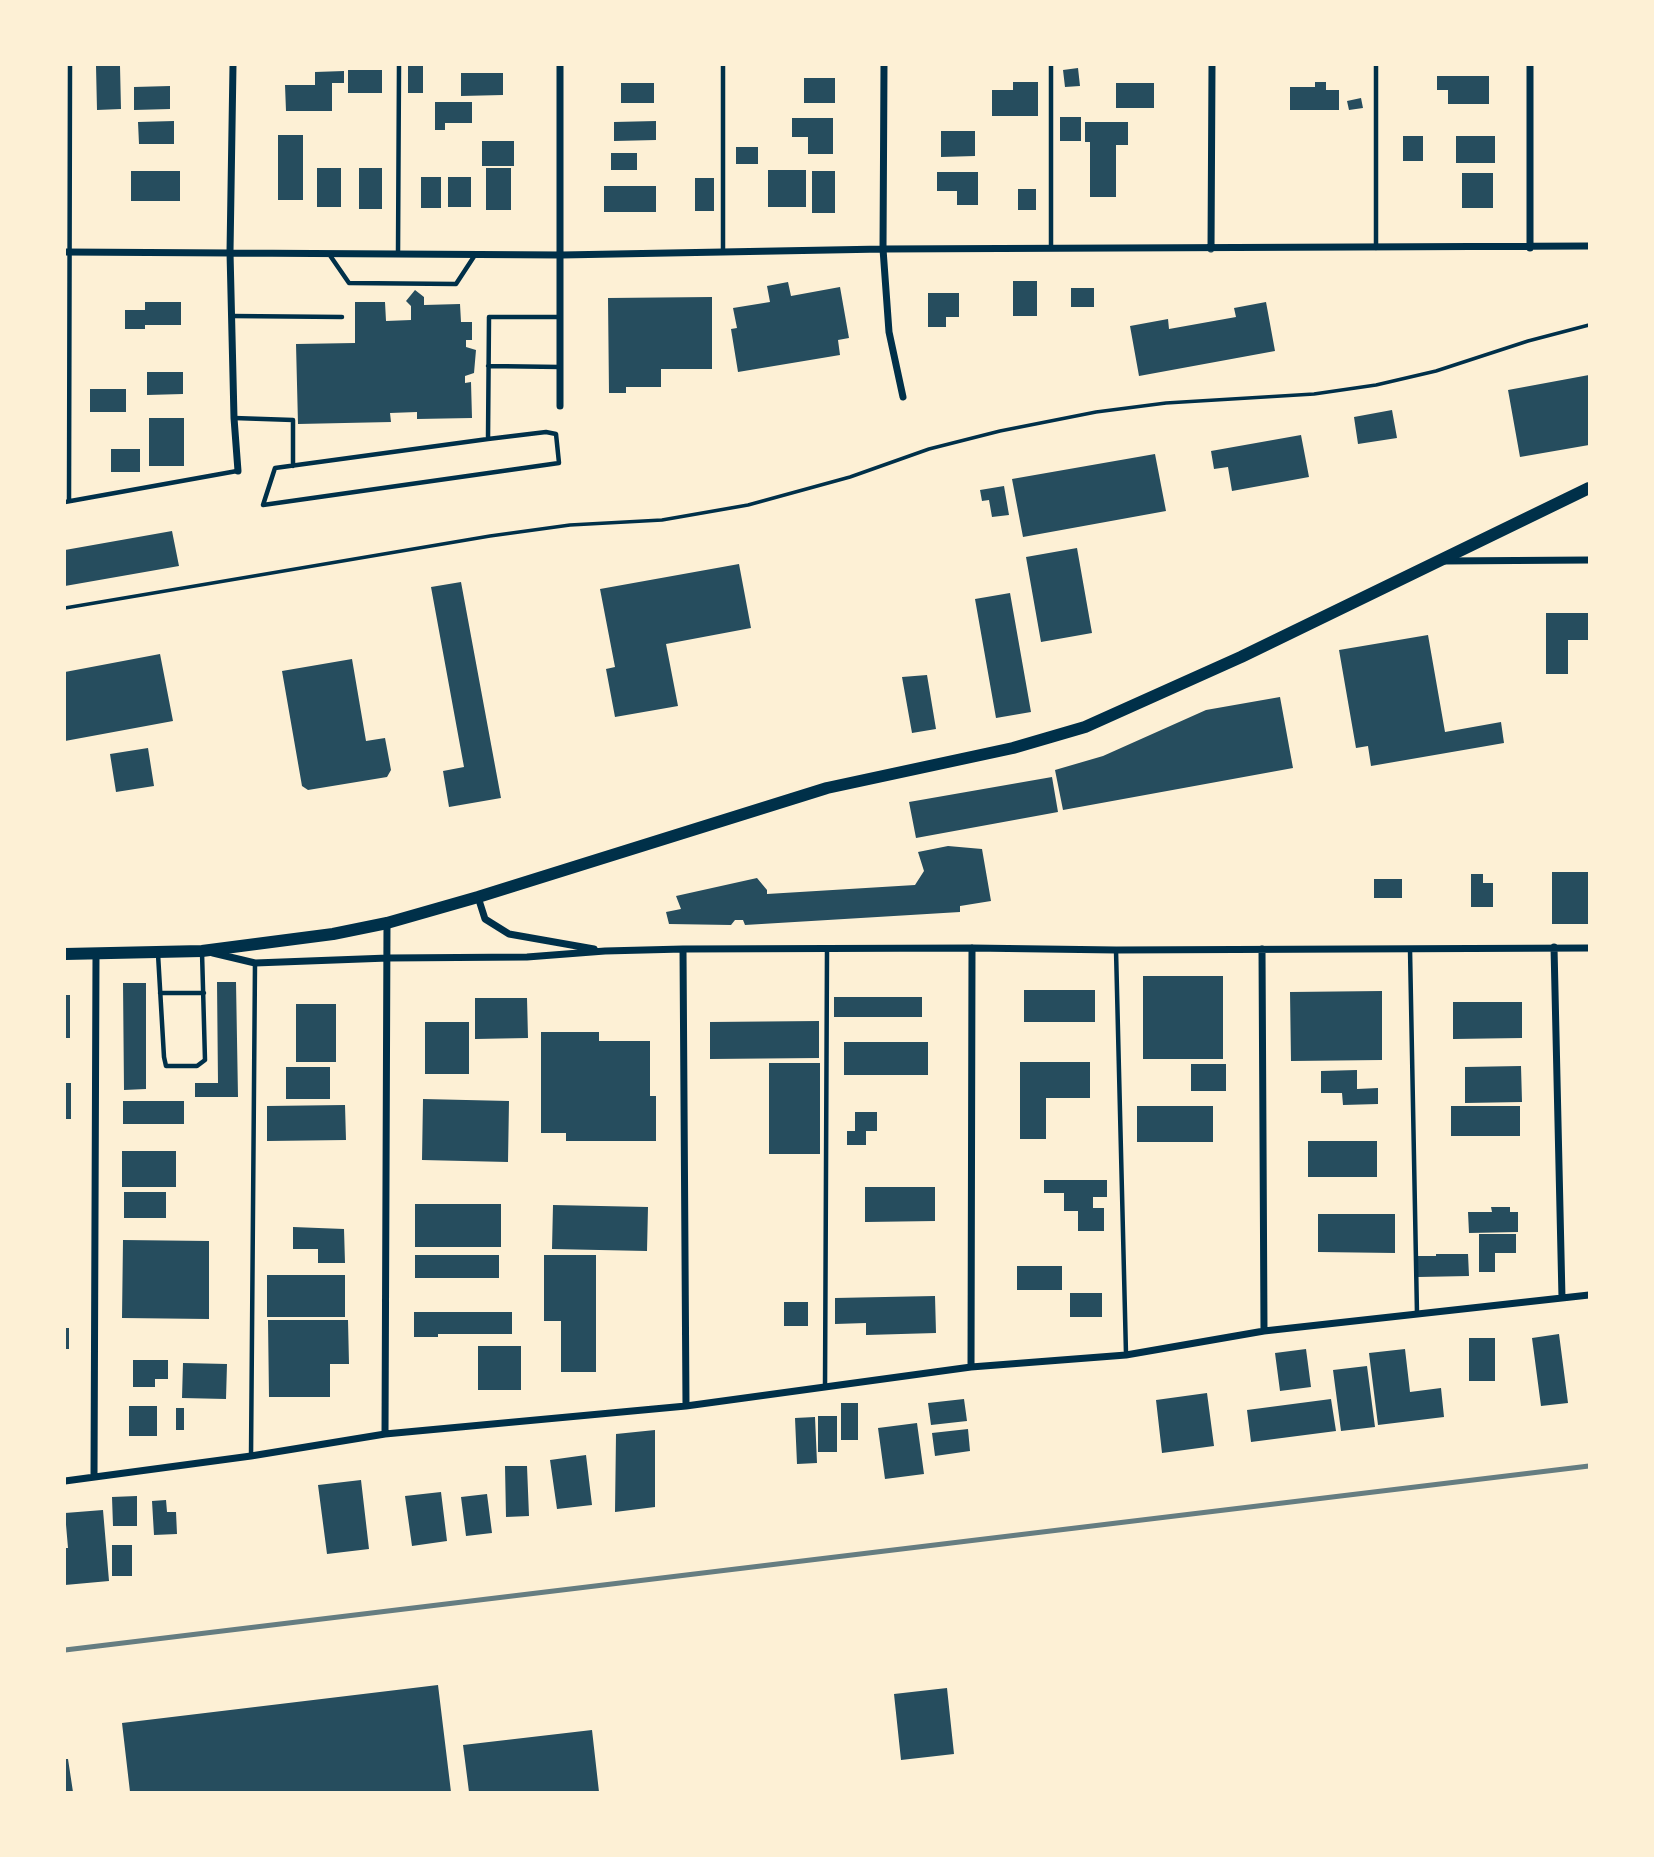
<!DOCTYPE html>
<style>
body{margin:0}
#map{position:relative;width:1654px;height:1857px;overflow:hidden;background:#fdf0d5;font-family:"Nunito Sans",sans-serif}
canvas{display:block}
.frame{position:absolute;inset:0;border:66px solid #fdf0d5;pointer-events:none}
</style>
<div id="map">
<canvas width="1654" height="1857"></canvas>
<div class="frame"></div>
</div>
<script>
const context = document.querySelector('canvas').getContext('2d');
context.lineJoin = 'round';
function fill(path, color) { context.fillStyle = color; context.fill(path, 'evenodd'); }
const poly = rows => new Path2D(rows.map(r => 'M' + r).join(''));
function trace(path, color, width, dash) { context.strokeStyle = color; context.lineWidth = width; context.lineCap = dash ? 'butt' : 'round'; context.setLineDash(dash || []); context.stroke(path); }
fill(poly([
 [408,65,423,65,423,93,408,93],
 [96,66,120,66,121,109,97,110],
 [1078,68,1080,86,1065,87,1063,70],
 [348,70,382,70,382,93,348,93],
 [344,71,344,83,332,83,332,111,286,111,285,85,315,85,315,72],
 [461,73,503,73,503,95,461,96],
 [1437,76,1489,76,1489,104,1448,104,1448,90,1437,90],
 [804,78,835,78,835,103,804,103],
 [1013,82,1038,82,1038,116,992,116,992,90,1013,90],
 [1315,82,1326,82,1326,90,1339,90,1339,110,1290,110,1290,87,1315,87],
 [621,83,654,83,654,103,621,103],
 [1116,83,1154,83,1154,108,1116,108],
 [170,86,170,109,134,110,134,87],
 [1361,98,1363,108,1349,110,1347,101],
 [435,102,472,102,472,123,445,123,445,130,435,130],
 [1060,117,1081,117,1081,141,1060,141],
 [792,118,833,118,833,154,808,154,808,137,792,137],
 [174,121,174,144,139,144,138,122],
 [656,121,656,140,614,141,614,122],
 [1085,122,1128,122,1128,145,1116,145,1116,197,1090,197,1090,142,1085,142],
 [941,131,975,131,975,156,941,157],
 [278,135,303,135,303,200,278,200],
 [1403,136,1423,136,1423,161,1403,161],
 [1456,136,1495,136,1495,163,1456,163],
 [482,141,514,141,514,166,482,166],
 [736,147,758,147,758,164,736,164],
 [611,153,637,153,637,170,611,170],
 [317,168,341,168,341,207,317,207],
 [359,168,382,168,382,209,359,209],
 [486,168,511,168,511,210,486,210],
 [768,170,806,170,806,207,768,207],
 [131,171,180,171,180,201,131,201],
 [812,171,835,171,835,213,812,213],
 [937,172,978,172,978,205,957,205,957,191,937,191],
 [1462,173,1493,173,1493,208,1462,208],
 [421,177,441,177,441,208,421,208],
 [448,177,471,177,471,207,448,207],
 [695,178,714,178,714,211,695,211],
 [604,186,656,186,656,212,604,212],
 [1018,189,1036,189,1036,210,1018,210],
 [1013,281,1037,281,1037,316,1013,316],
 [788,282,791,296,840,287,849,338,838,340,840,355,738,372,731,329,737,328,733,308,770,302,767,286],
 [1071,288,1094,288,1094,307,1071,307],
 [415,290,424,297,424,305,460,304,461,322,472,322,472,340,466,340,466,347,476,350,474,373,465,376,465,383,471,382,472,418,417,419,417,412,390,413,391,422,298,424,296,344,355,343,355,302,385,302,386,321,411,320,411,306,406,301],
 [928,293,959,293,959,317,946,317,946,327,928,327],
 [712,297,712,369,661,369,661,387,626,387,626,393,609,393,608,298],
 [145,302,181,302,181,325,145,325,145,329,125,329,125,310,145,310],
 [1266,302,1275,351,1139,376,1130,326,1168,319,1169,329,1236,317,1234,308],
 [147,372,183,372,183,394,147,395],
 [1589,375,1589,445,1520,457,1508,390],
 [90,389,126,389,126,412,90,412],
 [1392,410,1397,438,1358,444,1354,417],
 [149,418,184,418,184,466,149,466],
 [1301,435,1309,477,1232,491,1228,467,1214,469,1211,451],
 [111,449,140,449,140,472,111,472],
 [1155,454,1166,511,1023,537,1012,479],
 [1004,486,1009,515,992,517,989,500,982,501,980,490],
 [172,531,179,566,65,586,65,550],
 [1077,548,1092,633,1041,642,1026,557],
 [739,564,751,628,666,644,678,706,615,717,606,669,615,667,600,589],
 [461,582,501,798,449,807,443,771,464,767,431,587],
 [1010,593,1031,712,996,718,975,599],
 [1546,613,1589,613,1589,640,1568,640,1568,674,1546,674],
 [1428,635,1445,732,1501,722,1504,743,1371,766,1368,746,1356,748,1339,650],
 [160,654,173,721,65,741,65,672],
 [352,659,366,741,385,738,391,770,387,777,308,790,302,786,282,671],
 [927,675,936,729,912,733,902,677],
 [1280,697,1293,768,1063,810,1055,770,1103,756,1206,710],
 [148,748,154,786,116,792,110,754],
 [1052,777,1058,812,916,838,909,802],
 [948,846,982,849,991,901,960,906,960,912,745,925,743,920,735,920,731,925,669,924,666,912,681,909,676,896,757,878,767,890,767,894,915,885,924,871,918,852],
 [1552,872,1589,872,1589,924,1552,924],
 [1471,874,1483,874,1483,883,1493,883,1493,907,1471,907],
 [1374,879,1402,879,1402,898,1374,898],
 [1143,976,1223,976,1223,1059,1143,1059],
 [217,982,236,982,238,1097,195,1097,195,1083,218,1083],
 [123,983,146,983,146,1089,124,1090],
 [1024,990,1095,990,1095,1022,1024,1022],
 [1382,991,1382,1060,1291,1061,1290,992],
 [65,995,70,995,70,1038,65,1038],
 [834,997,922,997,922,1017,834,1017],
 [475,998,527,998,528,1038,475,1039],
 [1453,1002,1522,1002,1522,1038,1453,1039],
 [296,1004,336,1004,336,1062,296,1062],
 [819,1021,819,1058,710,1059,710,1022],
 [425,1022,469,1022,469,1074,425,1074],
 [541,1032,599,1032,599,1041,650,1041,650,1096,656,1096,656,1141,566,1141,566,1133,541,1133],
 [844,1042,928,1042,928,1075,844,1075],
 [1020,1062,1090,1062,1090,1098,1046,1098,1046,1139,1020,1139],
 [769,1063,820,1063,820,1154,769,1154],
 [1191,1064,1226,1064,1226,1091,1191,1091],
 [1521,1066,1522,1102,1465,1103,1465,1067],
 [286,1067,330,1067,330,1099,286,1099],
 [1357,1070,1357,1089,1378,1088,1378,1104,1343,1105,1342,1093,1321,1093,1321,1071],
 [65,1083,71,1083,71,1119,65,1119],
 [423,1099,509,1101,508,1162,422,1160],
 [123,1101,184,1101,184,1124,123,1124],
 [345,1105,346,1140,267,1141,267,1106],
 [1137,1106,1213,1106,1213,1142,1137,1142],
 [1451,1106,1520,1106,1520,1136,1451,1136],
 [855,1112,877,1112,877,1131,866,1131,866,1145,847,1145,847,1131,855,1131],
 [1308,1141,1377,1141,1377,1177,1308,1177],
 [122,1151,176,1151,176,1187,122,1187],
 [1044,1180,1107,1180,1107,1197,1093,1197,1093,1208,1104,1208,1104,1231,1078,1231,1078,1211,1064,1211,1064,1193,1044,1193],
 [865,1187,935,1187,935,1221,865,1222],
 [124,1192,166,1192,166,1218,124,1218],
 [415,1204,501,1204,501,1247,415,1247],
 [553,1205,648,1207,647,1251,552,1249],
 [1491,1207,1510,1207,1510,1212,1518,1212,1518,1232,1469,1233,1468,1212,1492,1212],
 [1318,1214,1395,1214,1395,1253,1318,1252],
 [293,1227,344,1229,345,1263,318,1263,318,1249,293,1249],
 [1479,1234,1516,1234,1516,1253,1495,1253,1495,1272,1479,1272],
 [123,1240,209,1241,209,1319,122,1318],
 [1436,1254,1468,1254,1469,1276,1418,1277,1417,1256,1436,1256],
 [415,1255,499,1255,499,1278,415,1278],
 [544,1255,596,1255,596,1372,561,1372,561,1321,544,1321],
 [1017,1266,1062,1266,1062,1290,1017,1290],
 [267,1275,345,1275,345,1317,267,1317],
 [1070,1293,1102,1293,1102,1317,1070,1317],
 [935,1296,936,1333,866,1335,866,1323,835,1324,835,1298],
 [784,1302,808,1302,808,1326,784,1326],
 [414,1312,512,1312,512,1334,438,1334,438,1337,414,1337],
 [268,1320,348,1320,349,1364,330,1364,330,1397,269,1397],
 [65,1328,69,1328,69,1349,65,1349],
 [1559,1334,1568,1403,1541,1406,1532,1338],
 [1469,1338,1495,1338,1495,1381,1469,1381],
 [478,1346,521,1346,521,1390,478,1390],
 [1306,1349,1311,1387,1280,1391,1275,1353],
 [1405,1349,1410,1392,1441,1388,1444,1417,1378,1425,1369,1353],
 [133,1360,168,1360,168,1379,155,1379,155,1387,133,1387],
 [183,1363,227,1364,226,1399,182,1398],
 [1367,1366,1375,1427,1341,1431,1333,1370],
 [1207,1393,1214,1446,1162,1453,1156,1400],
 [964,1399,967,1421,931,1425,928,1403],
 [1331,1399,1336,1431,1251,1442,1247,1410],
 [841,1403,858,1403,858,1440,841,1440],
 [129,1406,157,1406,157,1436,129,1436],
 [176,1408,184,1408,184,1430,176,1430],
 [818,1416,837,1416,837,1452,818,1452],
 [815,1417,817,1463,797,1464,795,1418],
 [917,1423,924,1474,885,1479,878,1428],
 [968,1429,970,1451,935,1456,932,1433],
 [655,1430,655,1507,615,1512,616,1434],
 [586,1455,592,1505,557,1509,550,1460],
 [505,1466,527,1466,529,1516,506,1517],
 [361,1480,369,1549,327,1554,318,1485],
 [441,1492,447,1541,412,1546,405,1496],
 [487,1494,492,1533,466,1536,461,1497],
 [137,1496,137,1526,113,1526,112,1497],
 [166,1500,167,1512,176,1512,177,1534,154,1535,152,1501],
 [103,1510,109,1581,65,1585,65,1548,68,1548,65,1513],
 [112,1545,132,1545,132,1576,112,1576],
 [438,1685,451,1792,130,1792,122,1723],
 [947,1688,954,1754,901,1760,894,1694],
 [592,1730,599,1792,469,1792,463,1745],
 [65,1759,68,1759,73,1792,65,1792]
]), '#264d5e');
trace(poly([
 [65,608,490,536,570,525,662,520,748,505,850,477,929,449,1000,431,1096,412,1166,403,1314,394,1376,385,1436,371,1528,341,1589,325]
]), '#003049', 3.5);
trace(poly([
 [1051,65,1051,248],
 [1376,65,1376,248],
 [723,252,723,65],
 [329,254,349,283,456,284,475,255],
 [398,254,399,65],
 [232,316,342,317],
 [488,366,560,367],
 [234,418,293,420,293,466],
 [488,439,546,432,556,434,559,463,263,505,275,468,488,439,489,317,560,317],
 [69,501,70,65],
 [65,502,237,471],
 [1410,949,1417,1314],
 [1116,950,1126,1354],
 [158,954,164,1057,166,1066,197,1066,205,1060,202,952],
 [160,993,204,993],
 [825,1387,827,950],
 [251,1456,255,963]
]), '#003049', 4.5);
trace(poly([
 [233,65,230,252,234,418,238,471],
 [884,65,883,249,889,332,903,397],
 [1530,248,1530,65],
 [1211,249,1212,65],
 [65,252,562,255,883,249,1589,246],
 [560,406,560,65],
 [1443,561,1589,560],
 [478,897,485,919,509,934,594,949],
 [1554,947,1562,1298],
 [683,949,686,1406],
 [1262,949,1264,1331],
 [213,953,255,963,388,958,527,957,605,951,683,949,972,948,1116,950,1589,948],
 [971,1367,972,948],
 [385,1434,387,923],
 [94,1477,96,955],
 [65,1481,251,1456,385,1434,686,1406,971,1367,1126,1355,1264,1331,1589,1295]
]), '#003049', 7);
trace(poly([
 [65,954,202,951,333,934,387,923,478,897,827,788,1013,748,1085,727,1241,657,1589,488]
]), '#003049', 12);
trace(poly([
 [65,1650,1589,1466]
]), '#657d81', 5);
</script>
